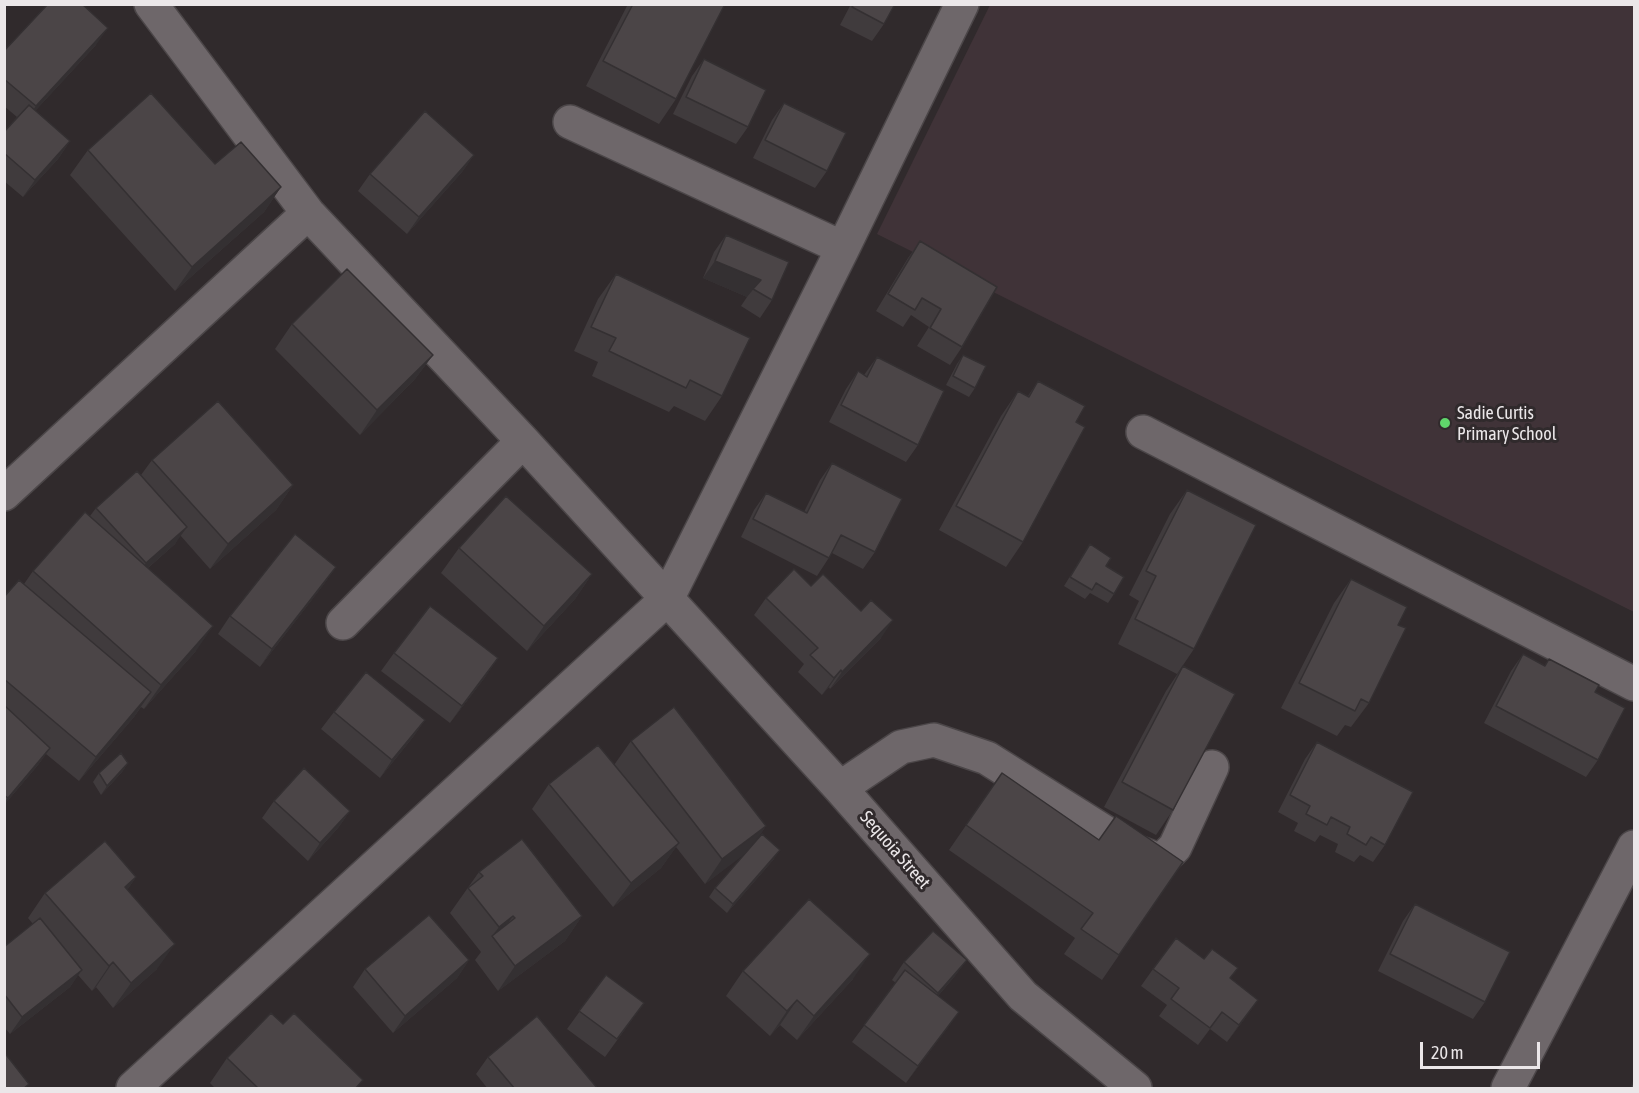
<!DOCTYPE html>
<style>
body{margin:0}
#map{position:relative;width:1639px;height:1093px;overflow:hidden;background:#302a2c;font-family:"Asap Condensed",sans-serif}
canvas{display:block}
.frame{position:absolute;inset:0;border:6px solid #ebe7e9;pointer-events:none}
.scale{position:absolute;left:1420px;top:1042px;width:120px;height:27px;box-sizing:border-box;border:3px solid #ebe7e9;border-top:0;padding-left:8px;font-size:18px;line-height:21px;white-space:nowrap;color:#ebe7e9;-webkit-text-stroke:4px #302a2c;paint-order:stroke}
</style>
<div id="map">
<canvas width="1639" height="1093"></canvas>
<div class="frame"></div>
<div class="scale">20 m</div>
</div>
<script>
const context = document.querySelector('canvas').getContext('2d');
context.lineJoin = 'round';
function fill(path, color) { context.fillStyle = color; context.fill(path, 'evenodd'); }
const poly = rows => new Path2D(rows.map(r => 'M' + r).join(''));
function trace(path, color, width, dash) { context.strokeStyle = color; context.lineWidth = width; context.lineCap = dash ? 'butt' : 'round'; context.setLineDash(dash || []); context.stroke(path); }
function write(font, color, halo, rows, align = 'center') {
  context.font = font + ' "Asap Condensed",sans-serif'; context.lineWidth = 6; context.setLineDash([]); context.textBaseline = 'middle'; context.strokeStyle = halo; context.fillStyle = color; for (const [text, x, y, turn = 0] of rows) {
    context.save(); context.translate(x, y); context.rotate((+turn || 0) * Math.PI / 180); context.textAlign = isNaN(turn) ? turn : align; if (halo) context.strokeText(text, 0, 0); context.fillText(text, 0, 0); context.restore();
  }
}
fill(poly([
 [990,5,1634,5,1634,612,877,234]
]), '#403338');
const minor = poly([
 [151,4,308,213,523,441,840,788,1023,996,1135,1088],
 [570,122,843,248],
 [1143,432,1634,684],
 [4,494,308,213],
 [343,623,523,441],
 [840,788,901,747,934,740,987,758,1135,851,1161,861,1175,847,1212,767],
 [133,1088,667,599,843,248,962,4],
 [1508,1088,1634,847]
]);
trace(minor, '#4b4648', 36);
trace(minor, '#6e676a', 33);
fill(poly([
 [628,4,725,4,676,99,659,124,586,86],
 [851,4,895,4,884,24,872,41,840,25],
 [96,45,35,111,70,141,58,159,23,197,4,181,4,132,17,117,4,106,4,51],
 [704,59,748,127,736,144,673,114,692,76],
 [784,103,827,171,815,188,753,158,772,120],
 [88,150,281,187,264,212,175,291,70,175],
 [474,155,462,172,407,234,358,191,370,174],
 [726,235,772,300,760,318,741,306,747,297,703,278,714,252],
 [920,241,962,347,950,365,917,346,929,327,911,315,903,327,876,311,908,258],
 [616,274,722,396,705,421,674,406,669,412,592,376,598,362,574,351,598,299],
 [292,324,433,355,415,379,360,435,275,349],
 [963,355,975,388,969,397,946,385,957,364],
 [877,357,918,445,906,462,829,422,846,389,858,371,864,375],
 [1038,381,1076,422,1023,542,1006,567,939,530,1001,416,1018,391,1028,396],
 [152,460,293,485,276,510,210,569,180,535,175,544,148,568,196,651,144,709,141,707,134,717,79,781,46,754,38,765,4,805,4,597,24,584,33,571,90,516,96,508,141,475],
 [832,463,875,552,863,569,832,553,817,576,741,537,754,510,766,493,804,512,820,480],
 [1187,490,1194,649,1177,674,1118,644,1139,601,1129,595,1170,514],
 [1090,544,1106,566,1114,594,1108,603,1090,593,1085,599,1064,586],
 [459,548,592,574,575,599,527,651,441,573],
 [336,567,324,584,260,667,218,634,230,616],
 [1351,579,1398,625,1369,703,1351,727,1345,725,1337,736,1281,708,1334,603],
 [811,586,881,638,830,689,829,687,822,695,798,672,804,664,754,615,766,598],
 [394,653,486,676,450,723,381,671],
 [1523,654,1544,666,1549,659,1595,692,1598,760,1586,777,1484,723,1511,671],
 [1183,666,1173,810,1156,835,1104,807,1166,691],
 [334,712,425,720,413,737,380,778,321,729],
 [631,741,766,826,754,843,774,859,727,913,709,897,715,888,745,853,705,884,676,847,661,868,613,907,532,809,549,784,614,765],
 [1317,742,1385,845,1373,862,1360,855,1354,862,1335,852,1338,844,1320,835,1315,842,1294,831,1298,823,1278,812,1305,759],
 [128,763,122,772,101,795,93,782,99,773],
 [1002,773,1099,840,1183,862,1102,980,1064,954,1075,938,949,850],
 [274,801,350,811,338,828,308,861,262,818],
 [479,872,582,916,565,941,498,991,475,960,481,952,450,913],
 [136,877,127,890,157,969,113,1008,96,987,92,991,78,975,70,987,10,1034,4,1027,4,947,33,924,28,918,45,893],
 [1415,904,1485,1002,1473,1019,1378,971,1403,921],
 [469,960,457,978,393,1033,353,987,365,969],
 [967,960,954,977,938,996,959,1012,906,1083,852,1042,896,983,892,980,904,962],
 [1153,969,1230,979,1246,1017,1227,1042,1210,1029,1198,1045,1159,1016,1167,1005,1141,986],
 [743,971,853,979,797,1040,780,1025,770,1036,726,996],
 [606,975,644,1003,605,1057,567,1029],
 [283,1024,358,1089,216,1089,210,1083,227,1058],
 [488,1057,598,1089,488,1089,476,1074]
]), '#403b3d');
fill(poly([
 [108,28,96,45,24,123,36,106],
 [70,141,58,159,23,197,35,180],
 [474,155,462,172,407,234,419,217],
 [281,187,264,212,175,291,192,267],
 [715,261,761,280,747,297,703,278],
 [433,355,415,379,360,435,377,410],
 [293,485,276,510,210,569,228,544],
 [187,527,175,544,134,580,146,563],
 [336,567,324,584,260,667,272,649],
 [592,574,575,599,527,651,544,626],
 [893,620,881,638,830,689,842,672],
 [213,626,196,651,144,709,161,685],
 [498,658,486,676,450,723,462,706],
 [841,670,829,687,822,695,834,678],
 [151,692,134,717,79,781,96,757],
 [425,720,413,737,380,778,392,760],
 [50,748,38,765,4,805,4,803,8,798],
 [128,763,122,772,101,795,107,786],
 [350,811,338,828,308,861,320,843],
 [766,826,749,851,705,884,722,859],
 [679,843,661,868,613,907,631,883],
 [780,850,774,859,727,913,733,904],
 [136,877,119,902,125,887],
 [513,916,496,941,492,936,499,927],
 [582,916,565,941,498,991,515,966],
 [175,944,157,969,113,1008,131,983],
 [870,954,853,979,797,1040,814,1016],
 [469,960,457,978,393,1033,405,1016],
 [967,960,954,977,926,1010,938,993],
 [113,962,96,987,92,991,109,966],
 [82,970,70,987,10,1034,22,1017],
 [797,1000,780,1025,770,1036,787,1011],
 [1258,1000,1246,1017,1227,1042,1239,1025],
 [959,1012,947,1029,906,1083,918,1066]
]), '#343032');
const building = poly([
 [48,4,82,4,108,28,36,106,4,79,4,51,48,4],
 [633,4,725,4,676,99,603,61,633,4],
 [854,4,895,4,884,24,852,7,854,4],
 [704,59,766,90,748,127,686,97,704,59],
 [151,93,215,164,241,142,281,187,192,267,88,150,151,93],
 [784,103,846,133,827,171,765,140,784,103],
 [29,105,70,141,35,180,4,153,4,132,29,105],
 [425,111,474,155,419,217,370,174,425,111],
 [726,235,789,262,772,300,753,289,761,280,715,261,726,235],
 [920,241,997,287,962,347,930,328,941,309,922,298,915,310,888,294,920,241],
 [347,269,433,355,377,410,292,324,347,269],
 [616,274,750,338,722,396,690,380,686,388,609,351,616,338,591,327,616,274],
 [963,355,986,366,975,388,953,376,963,355],
 [877,357,944,391,918,445,841,405,858,371,867,377,877,357],
 [1038,381,1085,406,1076,422,1085,427,1023,542,956,506,1018,391,1029,397,1038,381],
 [218,401,293,485,228,544,152,460,218,401],
 [832,463,902,499,875,552,841,535,829,558,753,519,766,493,807,513,832,463],
 [137,471,187,527,146,563,96,508,137,471],
 [1187,490,1256,525,1194,649,1135,619,1156,576,1146,571,1187,490],
 [506,496,592,574,544,626,459,548,506,496],
 [85,512,213,626,161,685,33,571,85,512],
 [295,534,336,567,272,649,230,616,295,534],
 [1090,544,1111,558,1106,566,1124,577,1114,594,1096,583,1092,590,1070,577,1090,544],
 [794,569,811,586,823,574,861,611,871,600,893,620,842,672,841,670,834,678,810,655,818,648,766,598,794,569],
 [1351,579,1407,607,1398,625,1406,628,1369,703,1361,699,1355,711,1299,683,1351,579],
 [19,580,151,692,96,757,4,679,4,597,19,580],
 [430,606,498,658,462,706,394,653,430,606],
 [1523,654,1545,666,1549,659,1599,685,1595,692,1625,708,1598,760,1496,706,1523,654],
 [1183,666,1235,694,1173,810,1122,782,1183,666],
 [366,672,425,720,392,760,334,712,366,672],
 [4,705,50,748,8,798,4,795,4,705],
 [674,707,766,826,722,859,631,741,674,707],
 [1317,742,1413,792,1385,845,1371,837,1366,845,1347,834,1350,827,1331,817,1327,825,1306,814,1310,806,1290,795,1317,742],
 [598,745,679,843,631,883,549,784,598,745],
 [121,753,128,763,107,786,99,773,121,753],
 [304,768,350,811,320,843,274,801,304,768],
 [1002,773,1099,840,1116,816,1183,862,1119,955,1081,929,1093,913,966,825,1002,773],
 [762,834,780,850,733,904,715,888,762,834],
 [522,839,582,916,515,966,492,936,515,918,513,916,499,927,468,888,483,876,479,872,522,839],
 [105,841,136,877,125,887,175,944,131,983,113,962,109,966,45,893,105,841],
 [809,899,870,954,814,1016,797,1000,787,1011,743,971,809,899],
 [1415,904,1510,952,1485,1002,1390,954,1415,904],
 [429,915,469,960,405,1016,365,969,429,915],
 [40,918,82,970,22,1017,4,994,4,947,40,918],
 [933,931,967,960,938,993,904,962,933,931],
 [1176,938,1204,959,1212,949,1238,968,1230,978,1258,1000,1239,1025,1222,1012,1210,1028,1171,999,1179,988,1153,969,1176,938],
 [905,970,959,1012,918,1066,864,1025,905,970],
 [606,975,644,1003,617,1039,579,1011,606,975],
 [271,1013,283,1024,294,1013,363,1080,355,1089,259,1089,227,1058,271,1013],
 [537,1016,598,1089,515,1089,488,1057,537,1016],
 [4,1052,29,1084,23,1089,4,1089,4,1052],
 [1634,1080,1635,1089,1630,1089,1634,1080]
]);
fill(building, '#4b4547');
trace(building, '#343032', 1.5);
for (const [x, y, r, color] of [
 [1445,423,6,"#60d56b"]
]) { const dot = new Path2D(); dot.arc(x, y, r, 0, 2 * Math.PI); context.fillStyle = color; context.fill(dot); trace(dot, '#302a2c', 2); }
write('18px', '#ebe7e9', '#302a2c', [
 ["Sadie Curtis",1457,413],
 ["Primary School",1457,434]
], 'left');
write('18px', '#ebe7e9', '#302a2c', [
 ["Sequoia Street",895,850,49]
]);
</script>
